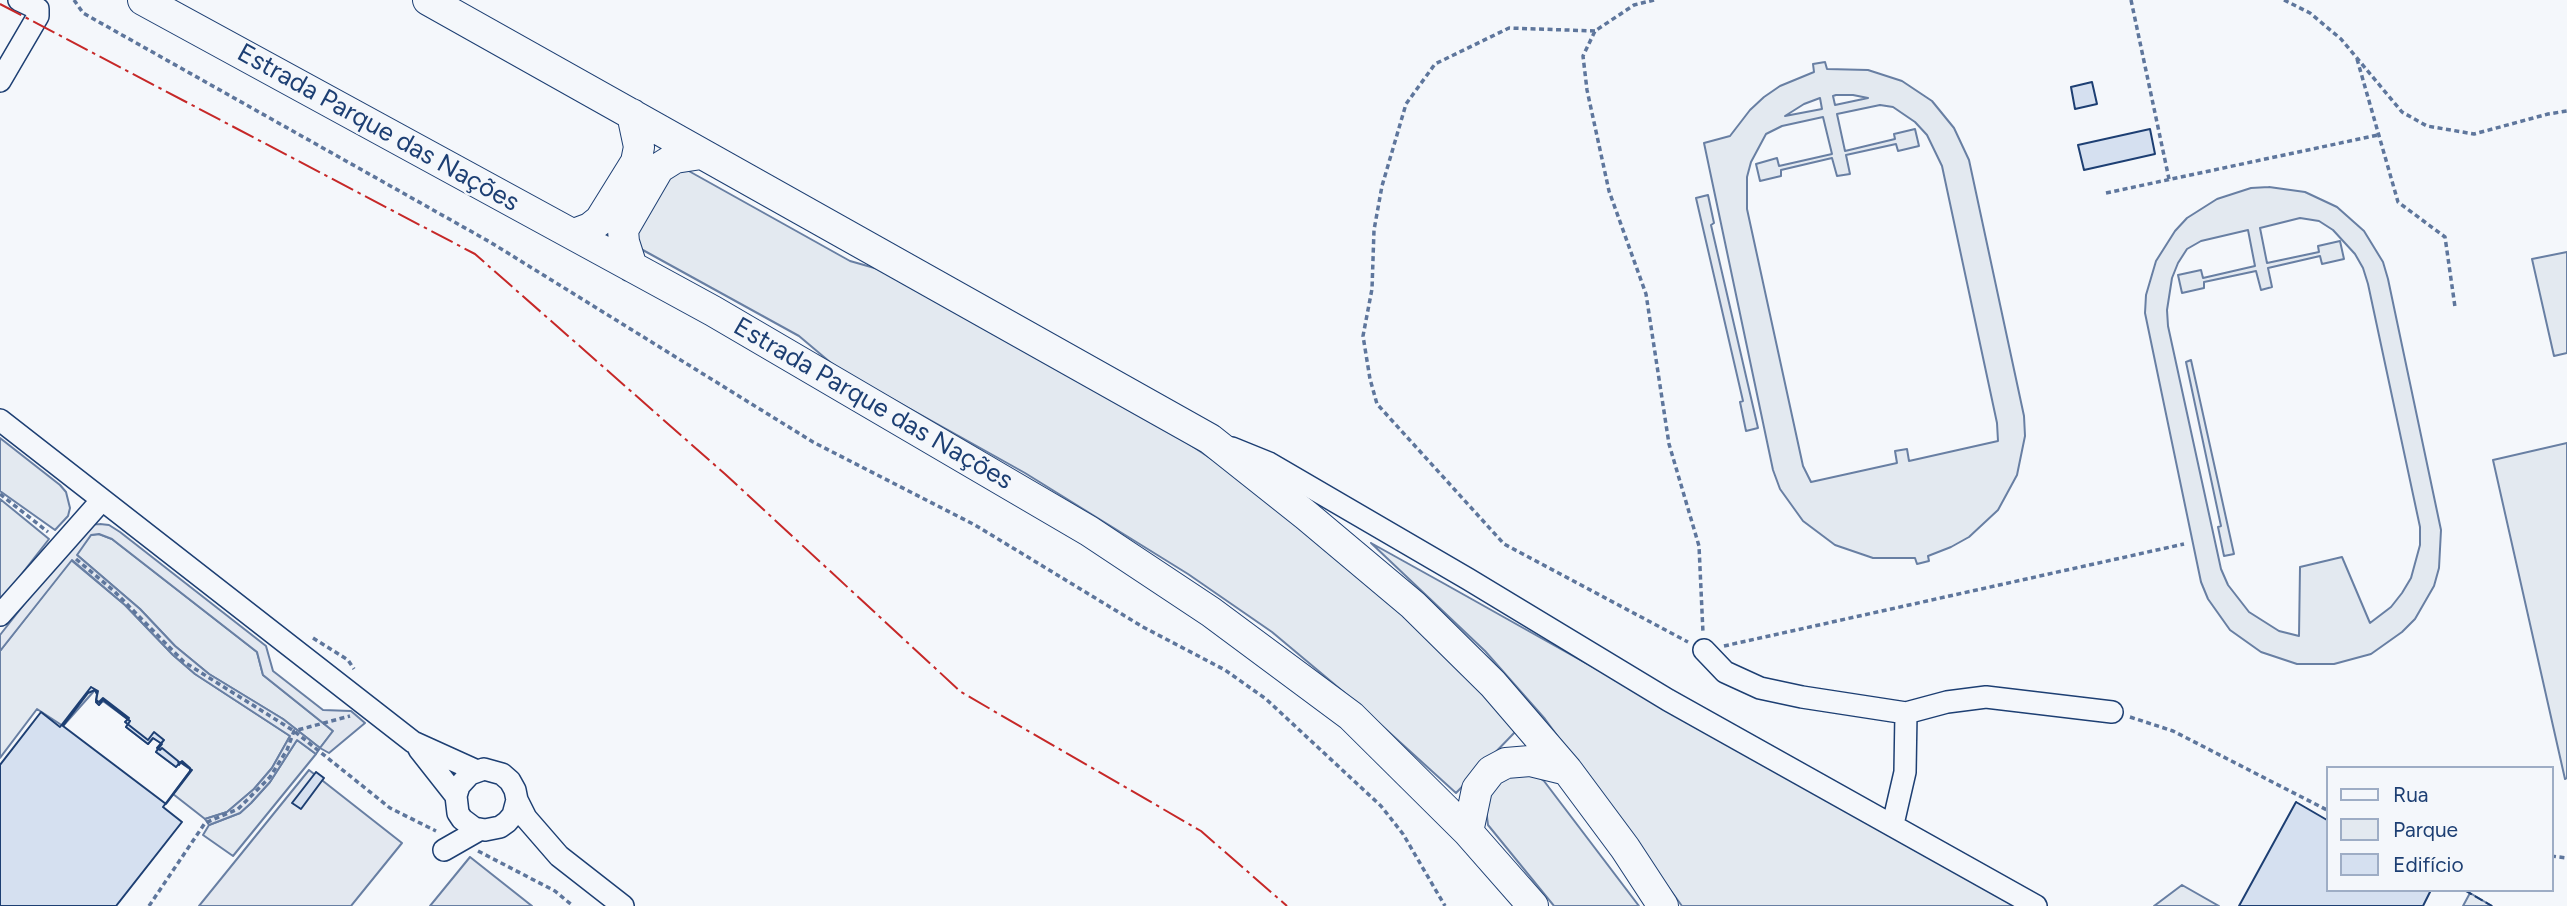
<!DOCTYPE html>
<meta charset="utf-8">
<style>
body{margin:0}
#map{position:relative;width:2567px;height:906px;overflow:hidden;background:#f4f7fb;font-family:Figtree,sans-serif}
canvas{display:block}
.legend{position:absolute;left:2326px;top:766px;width:228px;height:126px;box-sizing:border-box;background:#f4f7fb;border:2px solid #9eadc5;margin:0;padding:9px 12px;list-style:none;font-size:21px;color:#1d3f73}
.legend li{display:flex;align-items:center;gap:14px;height:35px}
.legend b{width:35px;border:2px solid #9eadc5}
</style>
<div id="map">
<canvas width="2567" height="906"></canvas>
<ul class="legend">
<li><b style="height:9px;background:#f4f7fb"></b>Rua</li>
<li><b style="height:19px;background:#e3e9f0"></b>Parque</li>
<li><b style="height:19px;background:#d5e0f0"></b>Edifício</li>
</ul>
</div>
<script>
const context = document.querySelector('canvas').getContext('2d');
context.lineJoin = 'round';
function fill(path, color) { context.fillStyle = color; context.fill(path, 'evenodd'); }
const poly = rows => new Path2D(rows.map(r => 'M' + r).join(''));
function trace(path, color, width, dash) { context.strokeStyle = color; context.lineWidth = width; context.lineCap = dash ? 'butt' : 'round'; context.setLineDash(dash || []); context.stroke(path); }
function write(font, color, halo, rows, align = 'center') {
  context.font = font + ' Figtree,sans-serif'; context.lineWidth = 5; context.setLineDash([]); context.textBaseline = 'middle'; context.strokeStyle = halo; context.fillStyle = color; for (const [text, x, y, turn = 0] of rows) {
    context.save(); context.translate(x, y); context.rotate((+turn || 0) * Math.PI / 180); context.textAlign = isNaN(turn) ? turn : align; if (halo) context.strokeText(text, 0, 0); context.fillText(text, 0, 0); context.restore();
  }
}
const green = poly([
 [1825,62,1827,69,1868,70,1902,81,1932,101,1954,128,1969,160,2024,416,2025,436,2017,475,1998,510,1969,537,1951,547,1928,556,1929,561,1917,564,1915,558,1873,558,1835,545,1803,521,1780,489,1773,470,1704,143,1730,136,1750,110,1764,97,1780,86,1814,72,1813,64,1825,62],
 [1836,95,1853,95,1868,98,1835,105,1833,96,1836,95],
 [1820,98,1822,109,1785,116,1804,104,1820,98],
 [1880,105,1893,107,1915,122,1927,135,1942,166,1997,423,1998,441,1909,461,1907,449,1895,451,1897,463,1811,482,1803,466,1747,209,1747,177,1751,162,1766,134,1782,126,1823,117,1832,154,1779,166,1777,158,1756,164,1760,181,1781,176,1781,170,1832,158,1837,176,1850,174,1846,155,1896,144,1898,151,1919,146,1915,129,1894,134,1895,139,1845,151,1837,114,1880,105],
 [678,165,850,261,885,271,1180,438,1219,464,1354,568,1459,667,1516,731,1456,793,1358,704,1272,632,1188,574,1025,473,837,368,799,336,641,249,633,222,678,165],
 [2269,187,2305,192,2337,207,2364,231,2383,262,2388,279,2441,530,2439,568,2434,586,2415,619,2402,632,2371,654,2334,664,2297,664,2261,652,2230,630,2208,599,2201,582,2145,313,2146,295,2156,261,2175,231,2187,218,2217,199,2251,188,2269,187],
 [2300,218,2319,221,2333,230,2355,254,2363,268,2368,284,2420,527,2420,545,2411,578,2402,593,2391,607,2370,623,2342,557,2300,567,2299,636,2279,631,2249,612,2228,585,2221,569,2168,326,2167,310,2172,278,2178,263,2187,249,2201,241,2248,230,2255,266,2203,278,2201,270,2178,275,2182,293,2204,288,2204,282,2256,271,2261,290,2272,287,2268,268,2320,256,2322,264,2344,259,2340,241,2318,246,2319,252,2267,263,2260,228,2300,218],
 [1708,195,1714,223,1711,225,1758,428,1746,431,1740,402,1743,401,1696,198,1708,195],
 [2567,252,2567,353,2554,356,2532,259,2567,252],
 [2191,360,2234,554,2224,556,2218,527,2221,526,2186,362,2191,360],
 [0,438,60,485,66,492,70,508,68,516,55,530,0,491,0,438],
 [2567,443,2567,778,2565,779,2493,460,2567,443],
 [0,499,49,539,0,602,0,499],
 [99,534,112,539,257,652,263,675,333,731,320,748,283,719,209,674,175,646,140,609,76,554,91,535,99,534],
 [1371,543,1443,583,2019,906,1682,906,1545,719,1485,651,1371,543],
 [71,560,125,605,173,655,195,674,290,736,272,768,254,789,227,812,205,819,173,794,191,770,180,762,176,767,156,752,161,743,153,738,148,744,126,727,130,721,103,701,99,705,96,702,97,694,95,690,63,726,37,709,0,758,0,651,71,560],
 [297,740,316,754,233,856,203,835,209,825,240,813,251,803,270,782,297,740],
 [1506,773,1537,776,1544,781,1639,906,1554,906,1488,825,1485,800,1506,773],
 [2182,885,2219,906,2154,906,2182,885],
 [2470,893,2492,906,2463,906,2470,893]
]);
fill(green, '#e3e9f0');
trace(green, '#687fa3', 2);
const parking = poly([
 [100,524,109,525,120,532,266,646,273,671,323,710,351,711,365,723,329,753,320,748,316,754,297,740,270,782,251,803,240,813,209,825,205,819,227,812,254,789,272,768,290,736,195,674,173,655,125,605,72,560,0,651,0,635,80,533,87,525,100,524],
 [99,534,112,539,257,652,263,675,333,731,320,748,283,719,209,674,175,646,140,609,77,555,91,535,99,534],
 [309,770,402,843,351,906,199,906,309,770],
 [470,857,532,906,430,906,470,857]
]);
fill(parking, '#e3e8f0');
trace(parking, '#687fa3', 2);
const building = poly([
 [2092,82,2097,104,2075,109,2071,87,2092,82],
 [2150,129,2155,154,2084,170,2078,145,2150,129],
 [91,687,98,691,96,700,99,702,103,698,129,718,125,722,148,740,154,732,164,740,157,748,160,750,162,748,178,761,179,765,182,761,190,768,190,771,163,807,182,822,116,906,0,906,0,765,41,712,60,727,91,687],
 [95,690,97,694,96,702,99,705,103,700,130,721,126,727,148,744,153,738,162,744,156,752,176,767,180,762,192,770,166,804,63,726,88,693,95,690],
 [316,772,324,778,301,809,292,803,316,772],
 [2296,802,2327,820,2327,890,2431,890,2423,906,2239,906,2296,802]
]);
fill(building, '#d5e0f0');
trace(building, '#1d3f73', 2);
const minor = poly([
 [0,81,38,16,38,9,19,0],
 [0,420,413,742,477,771],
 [1232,448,1269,463,1468,579,1668,700,2036,906],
 [0,615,101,501],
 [1704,650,1725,672,1760,688,1802,697,1906,713,1905,772,1893,824],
 [1906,713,1947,702,1986,697,2112,712],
 [419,749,456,796],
 [517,800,513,815,507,822,500,827,485,830,474,828,462,819,458,813,456,796,459,786,470,774,484,769,502,774,510,781,515,790,517,800,526,818,559,856,623,906],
 [444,850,479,830]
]);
const highway = poly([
 [143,0,713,311,1089,531,1211,612,1351,716,1468,832,1533,906],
 [428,0,1210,439,1307,516,1413,605,1493,684,1567,770,1625,848,1663,906],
 [574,234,590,228,600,220,636,162,639,147,632,114],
 [632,267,624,242,623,230,659,168,675,158,701,154],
 [1468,832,1477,789,1491,771,1506,763,1530,761,1567,770]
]);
trace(minor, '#1d3f73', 24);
trace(highway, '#1d3f73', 32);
trace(poly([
 [74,0,83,13,490,242,813,442,975,525,1143,627,1225,670,1266,699,1381,806,1403,834,1445,906],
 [1654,0,1634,5,1595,31,1583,56,1587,90,1609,191,1646,294,1669,444,1699,546,1703,633],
 [2131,0,2169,179],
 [2284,0,2310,13,2341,39,2402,112,2427,126,2474,134,2548,114,2567,111],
 [1595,31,1509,28,1435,64,1406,104,1382,186,1374,230,1372,289,1363,336,1370,379,1377,404,1504,544,1688,642],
 [2357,59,2398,202,2445,237,2455,307],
 [2106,193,2378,135],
 [0,494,48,532],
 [76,559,114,591,184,662,294,731,390,808,436,831],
 [313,638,348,660,354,669],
 [1724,646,2184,544],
 [2130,717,2173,731,2327,810],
 [478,851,555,891,573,906],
 [2551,856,2567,858],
 [149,906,205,823,238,809,270,777,287,750,294,731,350,716]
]), '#5e769c', 3.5, [5, 3.5]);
trace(minor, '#f4f7fb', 21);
trace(highway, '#f4f7fb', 30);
trace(poly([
 [2464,890,2492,906]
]), '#1d3f73', 2, [9, 3.5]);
trace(poly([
 [0,4,475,254,725,474,961,692,1201,831,1287,906]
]), '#c62828', 2, [24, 5, 3.5, 5]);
write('26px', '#1d3f73', '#f4f7fb', [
 ["Estrada Parque das Nações",378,128,29],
 ["Estrada Parque das Nações",873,404,30]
]);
</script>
